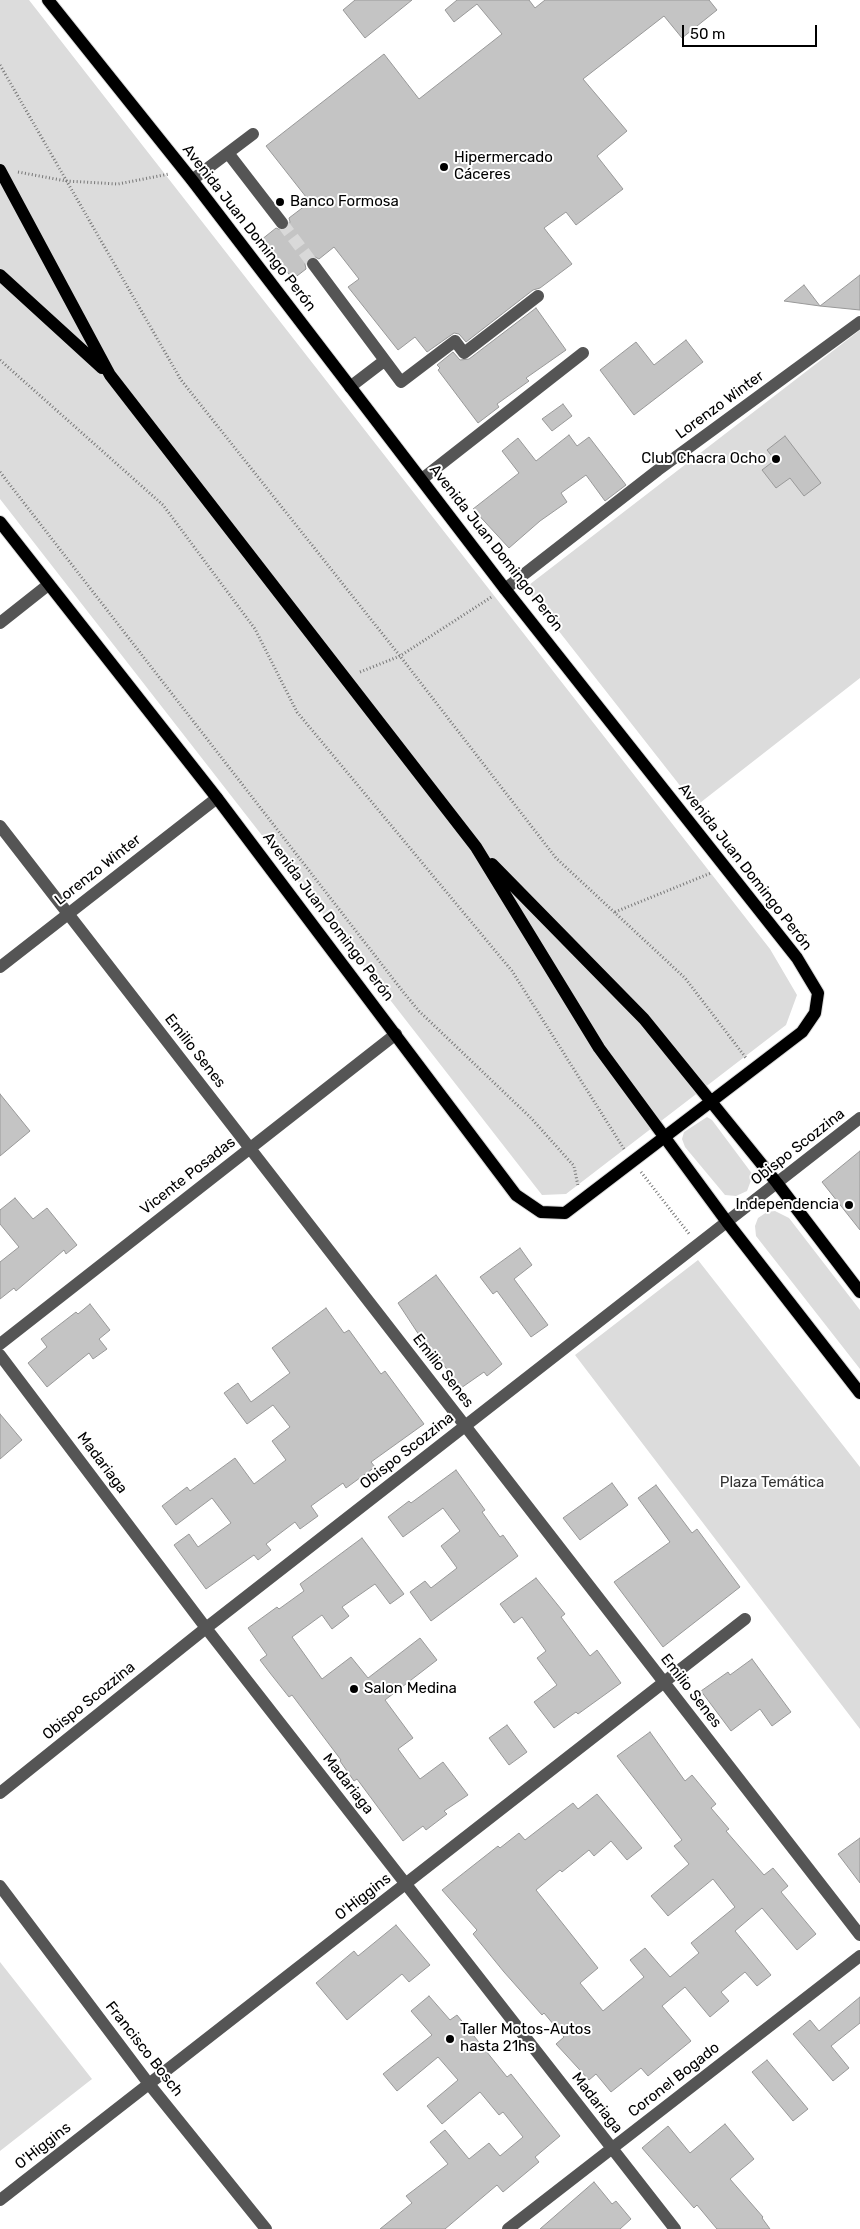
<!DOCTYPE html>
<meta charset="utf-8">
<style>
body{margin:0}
#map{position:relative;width:860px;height:2229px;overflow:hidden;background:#fff;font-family:Rubik,sans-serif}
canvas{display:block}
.scale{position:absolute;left:682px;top:25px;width:135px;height:22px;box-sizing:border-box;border:2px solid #000;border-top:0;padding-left:6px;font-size:15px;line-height:18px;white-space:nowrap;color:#000;-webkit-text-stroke:4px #fff;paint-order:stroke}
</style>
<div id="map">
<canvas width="860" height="2229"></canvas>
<div class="scale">50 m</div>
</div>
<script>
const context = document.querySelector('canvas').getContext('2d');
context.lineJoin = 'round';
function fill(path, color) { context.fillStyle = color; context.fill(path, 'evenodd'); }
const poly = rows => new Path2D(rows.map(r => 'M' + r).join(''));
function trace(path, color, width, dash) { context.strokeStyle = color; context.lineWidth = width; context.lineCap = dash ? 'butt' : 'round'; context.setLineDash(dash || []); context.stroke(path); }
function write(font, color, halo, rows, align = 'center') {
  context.font = font + ' Rubik,sans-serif'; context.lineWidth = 4; context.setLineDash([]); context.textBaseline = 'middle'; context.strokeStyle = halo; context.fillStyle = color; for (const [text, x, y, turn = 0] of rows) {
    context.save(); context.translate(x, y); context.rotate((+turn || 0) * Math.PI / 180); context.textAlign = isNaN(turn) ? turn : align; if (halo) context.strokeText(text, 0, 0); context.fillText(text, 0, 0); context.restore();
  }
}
fill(poly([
 [0,0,29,0,770,949,797,995,786,1025,566,1194,542,1195,0,499],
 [860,330,860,678,696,806,525,588],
 [707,1117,712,1120,753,1175,747,1191,736,1196,725,1195,685,1147,682,1139,684,1132],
 [775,1211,789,1218,860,1310,860,1369,756,1236,755,1226,758,1218,767,1212],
 [698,1260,860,1467,860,1729,575,1355],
 [0,1962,92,2079,0,2151]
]), '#dcdcdc');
const building = poly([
 [355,0,412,0,365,38,343,10,355,0],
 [457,0,529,0,535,8,545,0,709,0,717,10,682,38,664,16,583,79,627,131,597,156,623,189,576,225,566,212,544,228,572,264,540,288,533,290,466,342,459,334,454,333,427,352,415,337,398,350,348,287,359,279,334,247,319,259,313,256,308,258,305,264,306,269,293,279,261,240,276,228,283,231,287,229,290,222,289,218,310,202,266,146,384,54,419,99,502,34,477,4,454,22,445,10,457,0],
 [860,275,860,310,820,306,860,275],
 [804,285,820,306,784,301,804,285],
 [536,308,566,350,526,378,529,381,497,404,499,407,478,423,438,370,440,368,437,365,453,352,460,360,469,359,536,308],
 [686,340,703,362,634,415,600,370,636,342,654,365,686,340],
 [563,404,572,416,552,431,542,419,563,404],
 [569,435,577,446,589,437,626,485,605,501,586,475,561,493,567,502,540,521,509,548,473,509,519,473,502,451,518,438,536,461,569,435],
 [785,436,821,483,804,496,790,478,776,488,762,470,775,460,767,450,785,436],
 [0,1094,30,1131,0,1156,0,1094],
 [860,1151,860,1230,822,1182,860,1151],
 [15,1198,33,1219,47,1208,77,1245,66,1254,64,1250,16,1291,14,1288,0,1299,0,1262,19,1247,0,1224,0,1210,15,1198],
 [520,1248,532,1265,514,1279,548,1325,531,1337,497,1291,493,1294,480,1277,520,1248],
 [436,1275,502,1364,487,1376,484,1372,461,1388,425,1340,423,1341,398,1303,436,1275],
 [90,1304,110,1330,99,1339,107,1349,93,1359,89,1353,47,1387,28,1363,47,1347,41,1339,76,1312,78,1314,90,1304],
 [326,1308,344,1333,349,1330,381,1374,385,1371,424,1424,371,1462,375,1467,346,1488,343,1483,311,1506,318,1516,300,1529,295,1522,266,1544,271,1550,258,1560,254,1555,206,1589,174,1545,189,1534,198,1547,231,1523,212,1498,176,1525,162,1506,187,1487,190,1491,235,1458,254,1484,286,1460,272,1441,290,1427,273,1405,247,1424,224,1393,238,1383,251,1402,290,1373,272,1348,326,1308],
 [0,1414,22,1440,0,1459,0,1414],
 [456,1470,485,1510,482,1512,500,1537,503,1535,518,1556,431,1621,410,1592,425,1581,431,1588,457,1568,441,1546,460,1531,443,1508,403,1537,388,1517,409,1501,411,1503,456,1470],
 [612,1483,628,1505,580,1540,563,1518,612,1483],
 [656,1485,692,1533,697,1529,740,1587,663,1647,614,1582,670,1542,638,1498,656,1485],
 [362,1538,404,1594,390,1604,375,1584,342,1607,349,1616,332,1629,322,1615,292,1637,322,1679,351,1657,368,1678,420,1638,437,1660,385,1700,413,1738,398,1749,420,1779,443,1762,468,1795,444,1811,447,1814,426,1830,423,1826,403,1841,357,1779,354,1781,340,1761,341,1760,292,1695,289,1697,270,1673,260,1660,267,1655,248,1628,277,1607,279,1609,304,1591,300,1584,362,1538],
 [536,1578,565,1614,561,1617,590,1656,597,1650,621,1683,578,1714,576,1712,554,1728,534,1702,557,1685,537,1658,546,1651,522,1617,514,1623,500,1604,536,1578],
 [752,1659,791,1712,772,1726,760,1709,731,1731,701,1691,728,1672,730,1675,752,1659],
 [507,1725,527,1752,509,1765,489,1738,507,1725],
 [650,1732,685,1781,692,1775,716,1804,711,1808,729,1829,726,1831,764,1875,773,1868,788,1886,781,1892,816,1934,797,1950,762,1908,735,1931,771,1975,757,1986,745,1972,721,1992,729,2001,710,2017,685,1987,662,2006,691,2041,648,2076,641,2068,611,2092,596,2074,589,2080,556,2044,564,2037,544,2013,542,2015,504,1972,473,1934,477,1930,442,1890,498,1846,500,1848,519,1833,525,1840,573,1803,578,1809,597,1794,642,1848,627,1860,611,1841,594,1856,589,1850,562,1872,560,1870,536,1890,598,1968,580,1983,603,2011,644,1977,630,1960,645,1948,670,1977,699,1953,691,1943,735,1907,713,1879,668,1916,651,1896,689,1864,674,1846,682,1840,617,1756,650,1732],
 [860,1838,860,1883,838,1854,860,1838],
 [396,1925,430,1965,409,1982,402,1974,347,2020,316,1983,354,1951,358,1956,396,1925],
 [429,1996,450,2020,457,2015,507,2077,511,2074,560,2136,535,2157,539,2162,503,2192,497,2185,445,2229,380,2229,412,2203,406,2196,448,2164,430,2142,445,2130,469,2159,489,2143,500,2156,523,2137,503,2112,499,2115,480,2092,442,2124,427,2106,458,2080,438,2057,397,2091,383,2074,432,2035,411,2011,429,1996],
 [860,1997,860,2023,831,2046,849,2068,833,2081,793,2034,810,2020,819,2031,860,1997],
 [767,2060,808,2109,793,2121,752,2072,767,2060],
 [725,2124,754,2159,730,2179,763,2217,762,2218,770,2229,717,2229,697,2205,694,2208,642,2148,668,2126,690,2153,725,2124],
 [594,2182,612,2204,616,2201,631,2219,620,2229,540,2229,594,2182]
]);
fill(building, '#c4c4c4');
trace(building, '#999', 1);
trace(poly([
 [282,223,313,264]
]), '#d9d9d9', 12, [12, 6]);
const major = poly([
 [0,170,110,375,476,847,599,1048,727,1222,860,1393],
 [0,275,102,368],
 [0,522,217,798,516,1195,541,1212,565,1213,802,1032,815,1013,818,993,797,958,505,589,192,180,48,0],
 [492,864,644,1019,777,1183,860,1292]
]);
trace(major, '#dbdbdb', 14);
trace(poly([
 [0,65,181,380,400,656,556,858,685,978,746,1058],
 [18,172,66,181,118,184,169,174],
 [0,360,163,505,255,629,297,712,512,971,624,1149],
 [0,472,404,993,419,1011,531,1118,574,1166,578,1186],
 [360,672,400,656,493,596],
 [615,912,711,873],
 [641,1172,690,1235]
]), '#777', 3, [1, 2.5]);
trace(poly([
 [228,153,282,223],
 [192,180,253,134],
 [313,264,401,382,455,341,464,353,538,296],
 [350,387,384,361],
 [422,479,583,353],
 [505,589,658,470,860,322],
 [0,623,48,585],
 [0,826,860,1935],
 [0,967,217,798],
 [0,1344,396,1034],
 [0,1355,206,1628,675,2229],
 [0,1793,206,1628,860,1118],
 [0,1886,149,2084,266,2229],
 [0,2200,745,1619],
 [508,2229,860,1956]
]), '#555', 12);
trace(major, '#000', 12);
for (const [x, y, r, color] of [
 [444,167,5,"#000"],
 [280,202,5,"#000"],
 [776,459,5,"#000"],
 [849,1205,5,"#000"],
 [354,1689,5,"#000"],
 [450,2039,5,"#000"]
]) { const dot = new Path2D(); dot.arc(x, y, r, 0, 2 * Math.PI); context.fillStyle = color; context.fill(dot); trace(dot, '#fff', 2); }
write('15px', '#000', '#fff', [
 ["Hipermercado",454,158],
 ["Cáceres",454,175],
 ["Banco Formosa",290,202],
 ["Club Chacra Ocho",766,459,"right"],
 ["Independencia",839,1205,"right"],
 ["Salon Medina",364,1689],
 ["Taller Motos-Autos",460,2030],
 ["hasta 21hs",460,2047]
], 'left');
write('15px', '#000', '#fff', [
 ["Avenida Juan Domingo Perón",249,228,52],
 ["Lorenzo Winter",720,405,-36],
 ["Avenida Juan Domingo Perón",496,548,52],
 ["Avenida Juan Domingo Perón",745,867,52],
 ["Lorenzo Winter",98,870,-38],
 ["Avenida Juan Domingo Perón",328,917,53],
 ["Emilio Senes",195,1051,52],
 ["Obispo Scozzina",798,1147,-38],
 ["Vicente Posadas",188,1176,-38],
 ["Emilio Senes",443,1371,52],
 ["Obispo Scozzina",407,1451,-38],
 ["Madariaga",102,1463,53],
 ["Emilio Senes",691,1691,52],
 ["Obispo Scozzina",89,1701,-39],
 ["Madariaga",348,1784,52],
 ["O'Higgins",363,1897,-38],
 ["Francisco Bosch",144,2049,52],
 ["Coronel Bogado",674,2080,-38],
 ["Madariaga",597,2103,52],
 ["O'Higgins",43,2146,-38]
]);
write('15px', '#333', '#fff', [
 ["Plaza Temática",772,1483]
]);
</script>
